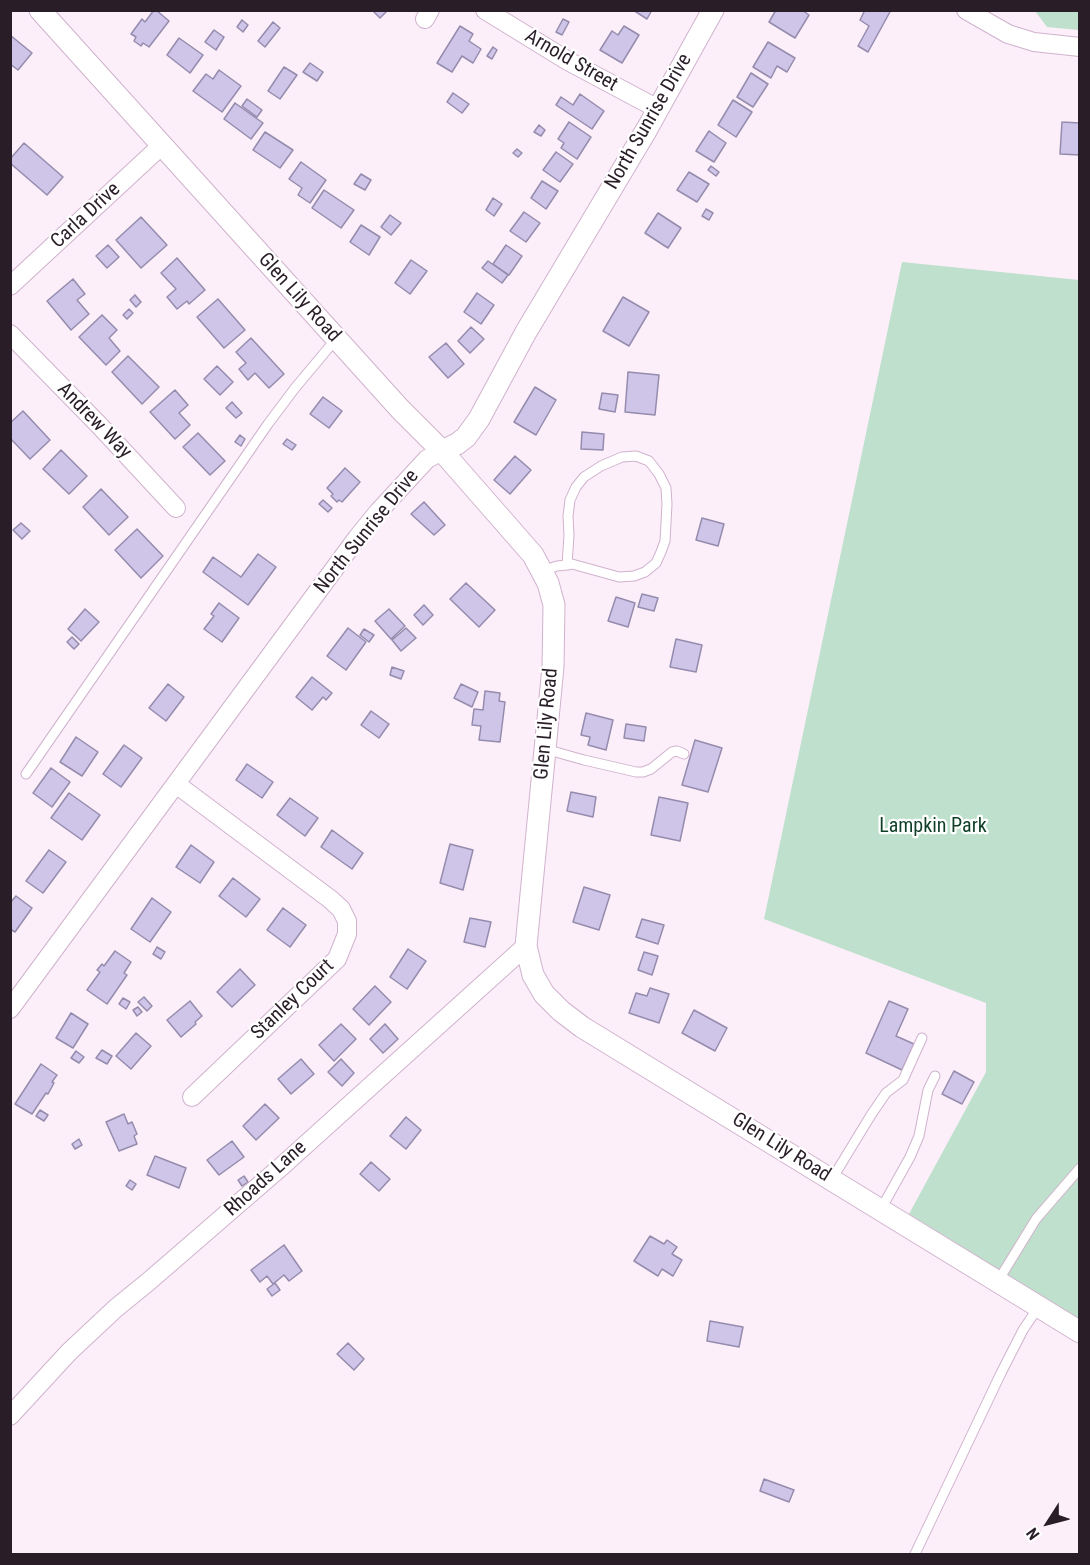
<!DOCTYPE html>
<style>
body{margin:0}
#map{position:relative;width:1090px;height:1565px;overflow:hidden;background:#fceffa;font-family:"Roboto Condensed",sans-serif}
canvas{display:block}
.frame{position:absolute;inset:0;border:12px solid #291e28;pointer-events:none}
.north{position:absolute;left:1018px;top:1493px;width:60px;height:60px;-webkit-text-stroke:4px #fff;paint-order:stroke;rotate:234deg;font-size:16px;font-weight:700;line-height:24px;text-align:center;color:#291e28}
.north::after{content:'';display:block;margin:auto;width:21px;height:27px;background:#291e28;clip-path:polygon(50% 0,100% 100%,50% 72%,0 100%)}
</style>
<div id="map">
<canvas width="1090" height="1565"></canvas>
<div class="frame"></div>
<div class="north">N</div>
</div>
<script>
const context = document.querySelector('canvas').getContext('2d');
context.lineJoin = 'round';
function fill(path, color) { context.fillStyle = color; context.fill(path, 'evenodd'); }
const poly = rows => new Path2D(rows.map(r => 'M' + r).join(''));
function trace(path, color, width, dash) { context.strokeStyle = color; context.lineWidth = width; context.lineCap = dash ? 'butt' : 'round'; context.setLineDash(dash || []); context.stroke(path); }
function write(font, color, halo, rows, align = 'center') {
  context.font = font + ' "Roboto Condensed",sans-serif'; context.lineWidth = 4.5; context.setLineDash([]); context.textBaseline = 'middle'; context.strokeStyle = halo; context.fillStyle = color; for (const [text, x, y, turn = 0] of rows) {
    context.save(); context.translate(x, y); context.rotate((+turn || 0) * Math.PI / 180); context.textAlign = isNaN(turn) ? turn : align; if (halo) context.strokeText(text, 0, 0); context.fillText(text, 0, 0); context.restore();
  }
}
fill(poly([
 [1035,11,1079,11,1079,30,1047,27],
 [902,262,1079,280,1079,1319,909,1214,986,1072,986,1003,764,919]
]), '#bfe0cc');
const building = poly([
 [154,10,156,10,169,21,149,47,143,43,141,46,134,41,136,37,131,34,142,19,145,22,154,10],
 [372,10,388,10,380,18,372,10],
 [633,10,652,10,647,19,633,10],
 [776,10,802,10,809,15,795,38,769,22,776,10],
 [865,10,891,10,868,52,858,46,869,26,860,20,865,10],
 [563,19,569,22,562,35,556,32,563,19],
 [242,20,248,25,243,32,237,27,242,20],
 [273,22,280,28,265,47,258,41,273,22],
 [460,26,473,34,469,41,481,49,473,63,462,56,452,72,437,63,460,26],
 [624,26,639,35,622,63,600,50,612,31,618,35,624,26],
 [214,30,224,37,216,50,205,42,214,30],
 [10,35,32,53,18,70,10,64,10,35],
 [179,38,203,55,190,73,167,55,179,38],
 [768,42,795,58,787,72,777,66,771,78,753,67,768,42],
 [493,47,497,50,492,59,487,56,493,47],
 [310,63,323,72,317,81,303,72,310,63],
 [284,67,297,75,280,99,268,91,284,67],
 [219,70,241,86,222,112,193,91,206,74,213,79,219,70],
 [751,73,768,84,753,107,737,97,751,73],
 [453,93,469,104,462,113,447,102,453,93],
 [580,94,604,111,592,129,556,105,561,97,573,105,580,94],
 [247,99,262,110,257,117,242,106,247,99],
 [733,100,752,112,736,137,718,125,733,100],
 [235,103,263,123,251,139,224,119,235,103],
 [569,122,591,137,577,159,561,148,564,143,558,139,569,122],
 [1062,122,1080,123,1080,155,1060,154,1062,122],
 [539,125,545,130,541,136,534,132,539,125],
 [709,131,726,143,714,162,696,151,709,131],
 [265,132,293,150,280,168,253,150,265,132],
 [24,143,63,177,47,195,10,163,10,159,24,143],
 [517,149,522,153,518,157,513,153,517,149],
 [556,152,573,164,560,182,543,170,556,152],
 [301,162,326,180,310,203,298,195,302,188,289,179,301,162],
 [711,166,719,172,716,176,708,170,711,166],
 [689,172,709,184,697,202,677,190,689,172],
 [361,174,371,180,365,190,354,184,361,174],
 [542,181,558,191,546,209,531,198,542,181],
 [324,190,354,210,341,228,312,208,324,190],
 [493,198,502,204,494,216,486,210,493,198],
 [706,209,713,213,709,220,702,216,706,209],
 [524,212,540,223,526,242,510,231,524,212],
 [658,213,681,228,668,248,645,233,658,213],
 [390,215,401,223,391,235,381,227,390,215],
 [141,217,167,245,141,268,116,240,141,217],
 [361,225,380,237,369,255,350,242,361,225],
 [108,245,119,257,107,268,96,256,108,245],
 [506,245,522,256,509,275,493,264,506,245],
 [177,258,205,290,189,304,187,301,177,309,167,297,176,289,161,273,177,258],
 [411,260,427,271,410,294,395,283,411,260],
 [488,261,508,275,502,283,482,268,488,261],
 [73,279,85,294,77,300,89,314,71,330,47,301,73,279],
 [477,293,494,305,481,324,464,312,477,293],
 [135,295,141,302,136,307,130,300,135,295],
 [623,297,649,312,629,346,603,331,623,297],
 [218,299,245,330,224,348,197,317,218,299],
 [129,309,133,313,127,319,123,315,129,309],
 [102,315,117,330,109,338,120,351,106,365,79,337,102,315],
 [471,327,484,339,470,353,458,341,471,327],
 [251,338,284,374,269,388,255,373,248,380,239,369,246,363,236,352,251,338],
 [446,343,464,364,448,378,429,357,446,343],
 [128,356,159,387,142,404,112,372,128,356],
 [217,366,233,382,220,395,204,379,217,366],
 [628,372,659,375,655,415,625,412,628,372],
 [535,387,556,400,536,435,514,422,535,387],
 [175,390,188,405,179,413,190,425,175,439,150,412,175,390],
 [602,393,618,395,615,412,599,409,602,393],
 [323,397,342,411,329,428,310,414,323,397],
 [232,402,242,413,236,418,226,408,232,402],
 [23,411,50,440,30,459,10,438,10,423,23,411],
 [582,432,604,434,603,450,581,449,582,432],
 [198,433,225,461,210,475,183,447,198,433],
 [240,435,245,439,241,446,235,442,240,435],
 [287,439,296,445,292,450,283,444,287,439],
 [61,450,87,476,69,494,43,469,61,450],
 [515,456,531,470,510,494,494,480,515,456],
 [345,468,360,482,342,502,339,500,337,502,331,496,333,494,327,488,345,468],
 [101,489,128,517,109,535,83,507,101,489],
 [323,500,332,508,328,512,319,504,323,500],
 [424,502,445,525,434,535,411,514,424,502],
 [702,518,724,524,718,546,696,540,702,518],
 [21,523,30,531,22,539,13,530,21,523],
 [137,529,163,556,141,578,115,550,137,529],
 [258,554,276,567,248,605,203,572,213,557,241,577,258,554],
 [466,583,495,610,479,627,450,599,466,583],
 [642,594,658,598,654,611,638,607,642,594],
 [616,597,635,603,628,627,608,621,616,597],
 [219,603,239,618,222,642,204,629,214,616,211,614,219,603],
 [424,605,433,615,423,625,414,615,424,605],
 [85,609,99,622,81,641,68,629,85,609],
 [389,609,405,626,391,639,375,621,389,609],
 [348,628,366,642,346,670,327,656,348,628],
 [406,628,416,638,401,651,392,640,406,628],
 [364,629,374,635,369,642,360,635,364,629],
 [72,637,79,644,74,649,67,642,72,637],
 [676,639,702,645,696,672,670,667,676,639],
 [392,667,404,671,401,679,390,675,392,667],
 [312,677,332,693,326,700,323,697,312,710,296,697,312,677],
 [168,684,184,697,166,721,149,708,168,684],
 [461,684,478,692,472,707,454,698,461,684],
 [485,691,500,693,499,701,505,702,500,742,479,740,481,726,472,725,474,709,483,710,485,691],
 [371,711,389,724,379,738,361,725,371,711],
 [586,713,613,720,606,750,588,745,590,737,581,735,586,713],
 [626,724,646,727,644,741,624,738,626,724],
 [76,737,98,752,82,776,60,762,76,737],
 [695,740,722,748,708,792,682,785,695,740],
 [124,745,142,758,121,787,103,774,124,745],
 [247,764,273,782,262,798,236,780,247,764],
 [51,768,70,782,52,807,33,793,51,768],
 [571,792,596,797,593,817,567,811,571,792],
 [69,793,100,815,82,840,51,818,69,793],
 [659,797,688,803,680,841,651,835,659,797],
 [290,798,318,818,305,836,277,815,290,798],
 [332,830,363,853,352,869,321,847,332,830],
 [450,844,473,850,463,890,440,883,450,844],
 [191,845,214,862,200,883,176,867,191,845],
 [49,850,66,862,43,893,26,881,49,850],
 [233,878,260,899,246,917,219,896,233,878],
 [584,887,610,895,599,930,573,922,584,887],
 [16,896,32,908,15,932,10,929,10,903,16,896],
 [152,898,171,912,150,942,131,929,152,898],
 [283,908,306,925,290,947,267,930,283,908],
 [470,918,491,922,485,947,464,942,470,918],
 [642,919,664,925,658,944,636,937,642,919],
 [157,947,165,952,161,959,153,954,157,947],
 [408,949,426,961,407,989,390,977,408,949],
 [115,951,131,962,124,973,127,975,107,1004,87,990,100,972,97,970,102,964,104,966,115,951],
 [644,952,658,956,652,975,638,970,644,952],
 [240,969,255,985,232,1007,217,992,240,969],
 [375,986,391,1002,369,1025,353,1009,375,986],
 [650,988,669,994,659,1023,629,1013,636,993,647,996,650,988],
 [144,997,152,1006,147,1011,138,1002,144,997],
 [123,998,130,1002,126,1009,119,1004,123,998],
 [190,1001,202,1016,195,1022,196,1024,181,1037,167,1020,190,1001],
 [889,1001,908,1009,896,1036,914,1044,902,1070,866,1053,889,1001],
 [138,1007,142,1012,137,1016,133,1010,138,1007],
 [694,1010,727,1028,715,1051,682,1033,694,1010],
 [71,1013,88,1024,73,1048,56,1038,71,1013],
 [341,1024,356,1039,334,1061,319,1045,341,1024],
 [385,1024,398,1039,383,1053,370,1039,385,1024],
 [136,1033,151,1046,131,1069,116,1056,136,1033],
 [102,1050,112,1056,107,1064,96,1058,102,1050],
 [76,1051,84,1057,79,1063,71,1058,76,1051],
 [301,1059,314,1074,291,1094,278,1079,301,1059],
 [341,1059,354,1073,342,1086,328,1072,341,1059],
 [41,1064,57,1075,52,1082,54,1083,48,1094,46,1093,32,1114,15,1104,41,1064],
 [954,1071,974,1082,962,1104,942,1094,954,1071],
 [265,1104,279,1118,256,1140,243,1126,265,1104],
 [40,1110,48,1115,44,1121,36,1116,40,1110],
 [124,1114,128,1124,132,1122,137,1134,134,1136,137,1144,119,1151,106,1122,124,1114],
 [406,1117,421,1130,406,1149,390,1136,406,1117],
 [79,1139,82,1145,75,1149,72,1144,79,1139],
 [232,1141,244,1157,219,1175,207,1160,232,1141],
 [155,1156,186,1168,179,1188,147,1175,155,1156],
 [371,1162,390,1179,379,1191,360,1174,371,1162],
 [244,1176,248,1182,242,1186,238,1180,244,1176],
 [130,1180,136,1184,132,1190,126,1186,130,1180],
 [650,1236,664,1244,667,1240,677,1247,672,1254,682,1260,673,1276,662,1269,658,1276,634,1261,650,1236],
 [284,1245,302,1271,289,1281,284,1275,273,1284,267,1276,260,1282,251,1270,284,1245],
 [275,1283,280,1290,272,1296,267,1289,275,1283],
 [710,1321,743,1327,739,1347,707,1341,710,1321],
 [348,1343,364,1359,354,1370,337,1354,348,1343],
 [764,1479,794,1490,789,1502,760,1491,764,1479]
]);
fill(building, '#cec5e9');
trace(building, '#958cad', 1.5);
const service = poly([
 [542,571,557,566,567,565,572,564,619,577,634,576,645,572,656,563,661,552,665,541,667,504,666,488,659,474,649,461,636,456,622,457,601,466,584,477,576,487,570,500,568,516,569,535,567,565],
 [545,749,584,760,636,772,643,772,651,769,672,752,677,751,684,754],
 [26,774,268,424,295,388,336,339],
 [832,1179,871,1115,886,1093,903,1080,922,1038],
 [881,1209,910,1157,919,1136,928,1090,935,1076],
 [998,1281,1036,1219,1080,1168],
 [915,1554,1001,1373,1023,1330,1039,1306]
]);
const minor = poly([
 [485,10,568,61,658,109],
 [966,10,1008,34,1034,42,1080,47],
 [425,19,430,10],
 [10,286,161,146],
 [10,334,99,425,176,508],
 [176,784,330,899,341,909,347,921,347,934,337,959,192,1097],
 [10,1009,357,538,379,511,427,459,442,451],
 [10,1416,69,1352,116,1308,148,1282,282,1166,526,946]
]);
const tertiary = poly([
 [40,10,400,409,442,451,533,555,548,583,554,605,553,667,526,946,533,975,544,994,561,1011,582,1027,1080,1332],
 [442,451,457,444,466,437,479,419,526,332,647,129,713,10]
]);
trace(service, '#d0b2cd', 11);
trace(minor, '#d0b2cd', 20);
trace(tertiary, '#d0b2cd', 23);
trace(service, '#fff', 9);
trace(minor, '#fff', 18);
trace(tertiary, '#fff', 21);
write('20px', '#291e28', '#fff', [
 ["Arnold Street",571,61,30],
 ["North Sunrise Drive",649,122,-60],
 ["Carla Drive",86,216,-43],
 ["Glen Lily Road",299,298,48],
 ["Andrew Way",94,421,46],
 ["North Sunrise Drive",367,532,-51],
 ["Glen Lily Road",547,724,-85],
 ["Stanley Court",293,1000,-44],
 ["Glen Lily Road",781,1148,32],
 ["Rhoads Lane",266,1179,-42]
]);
write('20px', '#103f28', '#fff', [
 ["Lampkin Park",933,827]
]);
</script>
